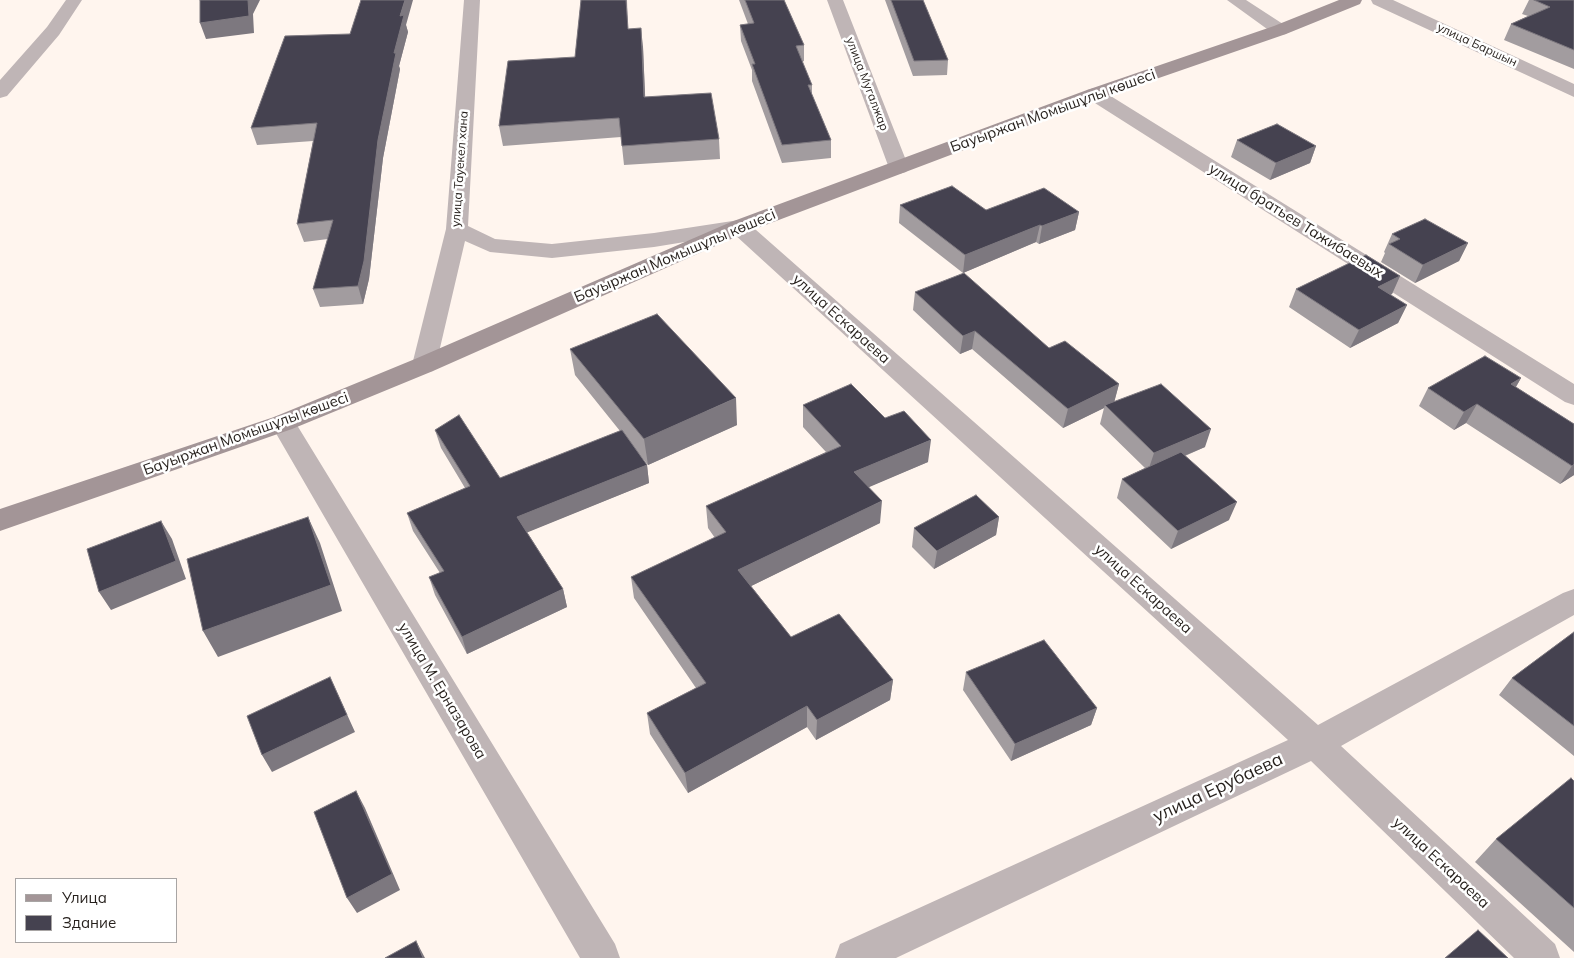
<!DOCTYPE html>
<meta charset="utf-8">
<style>
body{margin:0}
#map{position:relative;width:1574px;height:958px;overflow:hidden;background:#fff5ee;font-family:Mulish,sans-serif}
canvas{display:block}
.legend{position:absolute;left:15px;top:878px;width:162px;height:65px;box-sizing:border-box;background:#fff;border:1px solid #a8a5a4;margin:0;padding:6px 9px;list-style:none;font-size:15px;color:#251f1b}
.legend li{display:flex;align-items:center;gap:10px;height:25px}
.legend b{width:25px;border:1px solid #a8a5a4}
</style>
<div id="map">
<canvas width="1574" height="958"></canvas>
<ul class="legend">
<li><b style="height:6px;background:#a39597"></b>Улица</li>
<li><b style="height:14px;background:#454250"></b>Здание</li>
</ul>
</div>
<script>
const context = document.querySelector('canvas').getContext('2d');
context.lineJoin = 'round';
const poly = rows => new Path2D(rows.map(r => 'M' + r).join(''));
function fill(path, color) { context.fillStyle = color; context.fill(path, 'evenodd'); }
function trace(path, color, width, dash) { context.strokeStyle = color; context.lineWidth = width; context.lineCap = dash ? 'butt' : 'round'; context.setLineDash(dash || []); context.stroke(path); }
function write(font, color, halo, rows, align = 'center') {
  context.font = font + ' Mulish,sans-serif'; context.lineWidth = 5; context.setLineDash([]); context.textBaseline = 'middle'; context.strokeStyle = halo; context.fillStyle = color; for (const [text, x, y, turn = 0] of rows) {
    context.save(); context.translate(x, y); context.rotate((+turn || 0) * Math.PI / 180); context.textAlign = isNaN(turn) ? turn : align; if (halo) context.strokeText(text, 0, 0); context.fillText(text, 0, 0); context.restore();
  }
}
fill(poly([
 [66,0,82,0,59,35,7,96,0,98,0,80,47,27,66,0],
 [464,0,480,0,468,226,495,239,552,244,654,233,739,220,747,222,1318,725,1563,593,1574,589,1574,615,1341,746,1555,944,1560,958,1514,958,1311,761,896,958,835,958,840,944,1288,740,734,234,654,247,552,258,490,252,465,241,436,365,433,371,424,373,415,371,412,365,446,229,464,0],
 [827,0,843,0,909,168,906,172,899,174,892,172,889,168,827,0],
 [1227,0,1246,0,1286,26,1289,30,1286,34,1280,35,1274,34,1227,0],
 [1371,0,1393,0,1574,84,1574,97,1373,4,1371,0],
 [1094,88,1101,90,1574,384,1574,405,1565,402,1087,98,1085,94,1087,90,1094,88],
 [283,414,292,417,615,944,620,958,580,958,270,423,274,417,283,414]
]), '#bfb5b6');
fill(poly([
 [1339,0,1362,0,1360,4,1286,34,1101,98,747,232,433,371,292,429,0,531,0,509,274,417,415,359,731,222,1087,90,1274,26,1339,0]
]), '#a39597');
fill(poly([
 [581,0,627,0,628,29,643,47,645,97,719,139,720,159,624,165,621,137,503,146,499,126,575,57],
 [739,0,784,0,804,45,804,61,802,62,812,85,812,95,831,140,831,158,782,163,752,81,752,70,741,41,740,25,748,24],
 [885,0,923,0,948,60,947,75,913,76],
 [1529,0,1574,0,1574,69,1504,40,1511,24,1528,16,1522,14],
 [406,25,408,32,399,66,400,69,383,158,369,279,363,304,320,307,313,289,328,239,304,242,297,224,313,141,257,145,251,128,350,34],
 [1237,140,1316,146,1310,163,1270,180,1231,157],
 [900,205,986,210,1079,212,1075,230,1039,244,1036,242,963,273,899,223],
 [1392,234,1468,243,1459,261,1415,283,1381,262,1385,253,1384,252],
 [1400,276,1392,294,1390,295,1407,305,1398,323,1350,348,1289,307,1296,289],
 [915,292,1049,348,1119,384,1114,402,1205,447,1185,456,1229,520,1171,549,1117,498,1122,479,1145,468,1100,424,1104,408,1063,428,972,349,960,354,913,310],
 [570,349,737,425,648,465,639,454,647,465,649,483,527,532,563,589,567,607,467,654,435,595,429,577,440,573,413,531,407,513,465,488,441,448,435,430,500,478,620,431,575,375],
 [1521,378,1516,387,1574,424,1574,475,1560,484,1466,423,1454,430,1419,406,1428,388],
 [803,405,928,462,868,487,880,523,751,586,791,637,893,680,890,700,816,740,807,727,688,793,650,734,647,713,696,688,634,598,631,577,715,538,708,528,706,506,826,452,803,427],
 [999,517,996,535,934,569,912,547,914,528],
 [1574,632,1574,756,1499,695,1512,678],
 [966,672,1097,708,1091,725,1011,761,963,690],
 [1574,781,1574,952,1475,862,1496,839]
]), '#a29c9f');
fill(poly([
 [248,0,260,0,253,14,254,33,206,39,200,23],
 [405,0,413,0,406,25,408,32,399,66,400,69,383,158,369,279,363,304,358,286,378,140,400,16],
 [641,28,643,47,646,116,644,97],
 [1316,146,1310,163,1270,180,1276,163],
 [1079,212,1075,230,1039,244,1042,226],
 [1040,225,1036,242,963,273,965,255],
 [1468,243,1459,261,1415,283,1423,265],
 [1400,276,1392,294,1370,306,1378,287],
 [1407,305,1398,323,1350,348,1359,330],
 [975,331,972,349,960,354,963,336],
 [1521,378,1510,397,1511,384],
 [1119,384,1114,403,1105,405,1104,408,1063,428,1068,409],
 [736,398,737,425,648,465,644,439],
 [1477,404,1466,423,1454,430,1464,412],
 [1211,429,1205,447,1148,471,1154,453],
 [931,440,928,462,853,494,854,472],
 [1574,464,1574,475,1560,484,1572,466],
 [647,465,649,483,521,535,517,517],
 [882,501,880,523,739,592,738,570],
 [1237,502,1229,520,1171,549,1178,531],
 [308,517,320,543,342,611,218,657,203,631],
 [999,517,996,535,934,569,937,551],
 [161,521,172,539,186,579,111,610,99,592],
 [563,589,567,607,467,654,462,637],
 [330,677,355,732,272,772,262,755],
 [893,680,890,700,816,740,817,720],
 [807,706,807,727,688,793,685,773],
 [1097,708,1091,725,1011,761,1015,744],
 [356,791,365,808,400,890,357,913,347,898],
 [416,941,425,958,423,958]
]), '#7d787f');
const building = poly([
 [200,0,248,0,249,16,200,23,200,0],
 [361,0,405,0,400,16,404,15,394,53,396,53,378,140,364,261,358,286,313,289,333,220,297,224,317,123,251,128,285,36,350,34,361,0],
 [581,0,626,0,628,29,641,28,644,97,711,93,719,139,622,146,619,118,499,126,508,61,575,57,581,0],
 [745,0,784,0,804,45,796,46,812,85,808,85,831,140,782,145,752,64,755,64,740,25,754,23,745,0],
 [891,0,923,0,948,60,914,61,891,0],
 [1534,0,1574,0,1574,50,1511,24,1550,7,1534,0],
 [1277,124,1316,146,1276,163,1237,140,1277,124],
 [952,186,986,210,1044,188,1079,212,1042,226,1040,225,965,255,900,205,952,186],
 [1425,219,1468,243,1423,265,1389,244,1400,239,1392,234,1425,219],
 [1366,255,1400,276,1378,287,1407,305,1359,330,1296,289,1366,255],
 [964,273,1049,348,1065,341,1119,384,1068,409,975,331,963,336,915,292,964,273],
 [657,314,736,398,644,439,570,349,657,314],
 [1485,356,1521,378,1511,384,1574,424,1574,464,1572,466,1477,404,1464,412,1428,388,1485,356],
 [851,384,885,418,904,411,931,440,854,472,882,501,738,570,791,637,839,614,893,680,817,720,807,706,685,773,647,713,706,683,631,577,726,532,706,506,841,446,803,405,851,384],
 [1161,384,1211,429,1154,453,1105,405,1161,384],
 [459,415,500,478,622,430,647,465,517,517,563,589,462,637,429,577,444,571,407,513,470,486,435,430,459,415],
 [1181,452,1237,502,1178,531,1122,479,1181,452],
 [976,495,999,517,937,551,914,528,976,495],
 [308,517,331,585,203,631,187,559,308,517],
 [161,521,176,561,99,592,87,549,161,521],
 [1574,632,1574,726,1512,678,1574,632],
 [1044,640,1097,708,1015,744,966,672,1044,640],
 [330,677,347,715,262,755,247,716,330,677],
 [1571,778,1574,781,1574,908,1496,839,1571,778],
 [356,791,392,874,347,898,314,812,356,791],
 [1478,930,1508,958,1445,958,1478,930],
 [416,941,423,958,385,958,416,941]
]);
fill(building, '#454250');
trace(building, '#7d787f', 1);
write('12px', '#251f1b', '#fff', [
 ["улица Баршын",1477,45,25],
 ["улица Мугалжар",867,84,69],
 ["улица Тауекел хана",460,169,-86]
]);
write('15px', '#251f1b', '#fff', [
 ["Бауыржан Момышұлы көшесі",1053,111,-20],
 ["улица братьев Тажибаевых",1296,221,32],
 ["Бауыржан Момышұлы көшесі",675,256,-23],
 ["улица Ескараева",841,319,42],
 ["Бауыржан Момышұлы көшесі",246,434,-20],
 ["улица Ескараева",1143,589,42],
 ["улица М. Ерназарова",442,691,59],
 ["улица Ескараева",1441,863,43]
]);
write('18px', '#251f1b', '#fff', [
 ["улица Ерубаева",1218,788,-25]
]);
</script>
